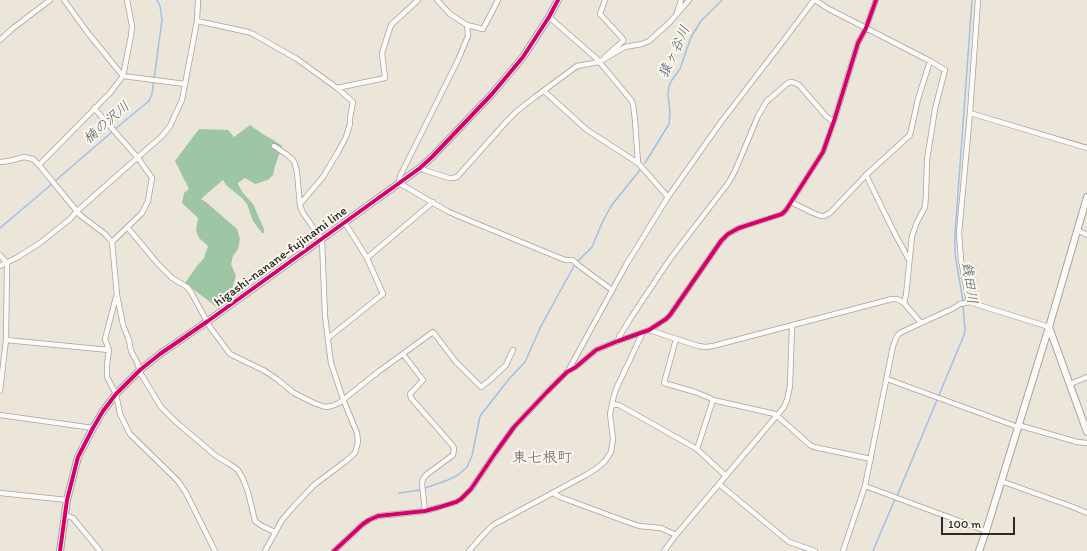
<!DOCTYPE html>
<meta charset="utf-8">
<style>
body{margin:0}
#map{position:relative;width:1087px;height:551px;overflow:hidden;background:#ece6da;font-family:Itim,sans-serif}
canvas{display:block}
.scale{position:absolute;left:941px;top:517px;width:74px;height:18px;box-sizing:border-box;border:2px solid #2b2b2b;border-top:0;padding-left:5px;font-size:12px;line-height:14px;white-space:nowrap;color:#2b2b2b;-webkit-text-stroke:3px #fbf7ec;paint-order:stroke}
</style>
<div id="map">
<canvas width="1087" height="551"></canvas>
<div class="scale">100 m</div>
</div>
<script>
const context = document.querySelector('canvas').getContext('2d');
context.lineJoin = 'round';
function fill(path, color) { context.fillStyle = color; context.fill(path, 'evenodd'); }
const poly = rows => new Path2D(rows.map(r => 'M' + r).join(''));
function trace(path, color, width, dash) { context.strokeStyle = color; context.lineWidth = width; context.lineCap = dash ? 'butt' : 'round'; context.setLineDash(dash || []); context.stroke(path); }
function write(font, color, halo, rows, align = 'center') {
  context.font = font + ' Itim,"Klee One",sans-serif'; context.lineWidth = 4; context.setLineDash([]); context.textBaseline = 'middle'; context.strokeStyle = halo; context.fillStyle = color; for (const [text, x, y, turn = 0] of rows) {
    context.save(); context.translate(x, y); context.rotate((+turn || 0) * Math.PI / 180); context.textAlign = isNaN(turn) ? turn : align; if (halo) context.strokeText(text, 0, 0); context.fillText(text, 0, 0); context.restore();
  }
}
fill(poly([
 [250,125,264,135,272,139,282,146,275,166,273,175,268,180,255,184,245,178,239,182,238,184,243,193,253,204,264,229,264,233,262,233,253,221,247,204,242,198,227,186,223,180,201,199,206,202,237,229,239,236,240,239,238,249,233,256,231,264,236,276,229,300,218,308,185,283,197,266,204,258,208,246,199,238,196,230,198,218,182,203,184,193,189,189,175,161,199,129,228,130,234,137]
]), '#9ec6a4');
trace(poly([
 [115,129,149,101,152,94,162,20,160,6,157,0],
 [645,163,669,124,670,113,668,94,669,86,672,80,680,69,691,37,701,21,722,0],
 [55,181,112,132],
 [0,228,52,184],
 [577,262,592,247,602,223,611,206,640,170],
 [963,301,955,254,955,234,972,0],
 [425,488,448,480,458,475,467,467,472,456,480,416,509,379,525,362,541,326,574,266],
 [399,493,420,490],
 [897,496,964,335,965,330,963,305],
 [873,551,895,499]
]), '#9ec1e6', 1.5);
const street = poly([
 [64,0,88,33,123,76,185,84],
 [437,0,450,14,467,25,468,36,458,60,400,176,399,183,447,211,463,218,565,260,573,260,578,265,612,290],
 [605,0,600,14,623,39,623,41,605,57],
 [815,0,827,8,930,61,945,70,935,109,927,160,926,194,925,207,917,222,912,236,906,295,904,303],
 [677,13,681,0],
 [549,17,597,59,631,100,633,104,635,120,638,163],
 [197,21,248,32,253,34,297,59,337,88,353,102,350,118,350,124,346,137,338,152,323,177,300,204],
 [467,25,483,29,498,0],
 [0,40,12,29,50,0],
 [337,88,385,78,382,53,391,25,418,0],
 [544,91,587,130,638,163,668,197],
 [94,108,138,158,152,178,148,201,142,213,112,242],
 [970,113,978,0],
 [0,162,9,161,24,157,33,159,39,165,80,215,105,234,112,242,117,295,123,325,129,340,131,351,137,362,141,374,161,407,176,422,202,444,216,456,228,463,238,470,243,479,248,492,255,521,262,526,275,532],
 [39,165,110,93,123,76,131,36,132,26,127,0],
 [420,168,424,170,449,178,452,178,457,177,506,122,517,111,535,97,577,66,599,62,625,47,642,44,649,41,669,23,689,0],
 [866,175,894,232,909,260],
 [791,202,813,213,821,216,824,216,830,213,866,175,910,135,918,99,930,61],
 [128,228,158,264,172,278,187,287,191,292,210,327,230,354,265,371,278,380,294,393,314,403,325,407,332,406,339,403,378,372,433,332,456,362,481,387,490,380,506,365,513,350],
 [1077,230,1087,235],
 [0,255,7,263,6,340,0,391],
 [367,258,433,202],
 [0,266,18,257,40,243,70,219,77,211,162,136,170,126,182,100,197,21,198,0],
 [116,297,105,339,109,350,107,364,107,377,116,394,120,414,130,434,178,481,186,493,215,551],
 [969,302,961,260,959,233,970,113,1087,148],
 [649,330,698,346,706,347,713,346,892,299,897,299,904,303,921,323],
 [328,338,383,294,367,258,345,223],
 [676,339,664,383,695,392,710,398,713,400,775,414,810,445,814,447,871,459],
 [6,340,109,350],
 [618,341,619,337,632,316,670,259,729,182,735,171,758,116,767,101,788,83,791,82,795,83,799,85,826,116,831,120,834,121],
 [403,354,423,380,410,394,411,398,453,446,454,449,453,455,426,475,423,479,422,484,425,511],
 [568,371,626,265,668,197,721,122,784,40,814,0],
 [887,379,1018,427],
 [1070,384,1087,377],
 [612,404,619,405,697,449,726,476],
 [0,415,93,428],
 [1018,425,1077,442,1087,443],
 [697,449,713,400],
 [1001,481,1073,507,1087,513],
 [719,484,789,542,815,551],
 [865,486,986,531],
 [0,493,67,500],
 [553,493,560,497,622,520,639,526,661,528,676,535],
 [65,515,73,518,100,551],
 [265,551,282,520,295,505,314,485,346,461,355,453,358,442,357,433,343,399,331,363,329,348,325,316,322,240,303,213,300,206,297,172,295,164,293,160,286,154,274,146],
 [334,551,363,524,369,520,378,516,425,511,440,507,456,502,461,499,471,489,496,452,514,427,547,392,567,372,576,367,596,350,618,341,649,330,666,319,670,315,721,241,728,234,739,228,782,214,786,210,823,152,834,121,858,43,866,28,876,0],
 [469,551,484,534,493,525,586,475,597,468,605,461,611,452,613,439,610,414,614,395,617,387,643,332],
 [664,551,676,535,784,407,787,400,790,386,792,326],
 [843,551,865,486,893,346,897,336,900,333,921,323,954,308,960,304,969,302,1049,327]
]);
const secondary = poly([
 [1087,197,1049,327,1087,432],
 [60,551,67,500,78,457,93,428,103,411,116,394,140,370,160,354,208,321,420,168,432,157,492,94,523,57,549,17,558,0],
 [979,551,986,531,1049,327]
]);
trace(street, '#a6a39c', 6);
trace(secondary, '#a6a39c', 8);
trace(street, '#fcfbf9', 4.5);
trace(secondary, '#fcfbf9', 6);
trace(poly([
 [60,551,67,500,78,457,93,428,103,411,116,394,140,370,160,354,208,321,420,168,432,157,492,94,523,57,549,17,558,0],
 [334,551,363,524,369,520,378,516,425,511,440,507,456,502,461,499,471,489,496,452,514,427,547,392,567,372,576,367,596,350,618,341,649,330,666,319,670,315,721,241,728,234,739,228,782,214,786,210,823,152,834,121,858,43,866,28,876,0]
]), '#d6006c', 4);
write('13px', '#2b2b2b', '#fbf7ec', [
 ["higashi-nanane-fujinami line",281,257,-36]
]);
write('italic 14px', '#485a6e', '#fbf7ec', [
 ["猿ヶ谷川",675,52,-65],
 ["楠の沢川",107,123,-41],
 ["銭田川",969,283,82]
]);
write('15px', '#6d5868', '#fbf7ec', [
 ["東七根町",542,458]
]);
</script>
